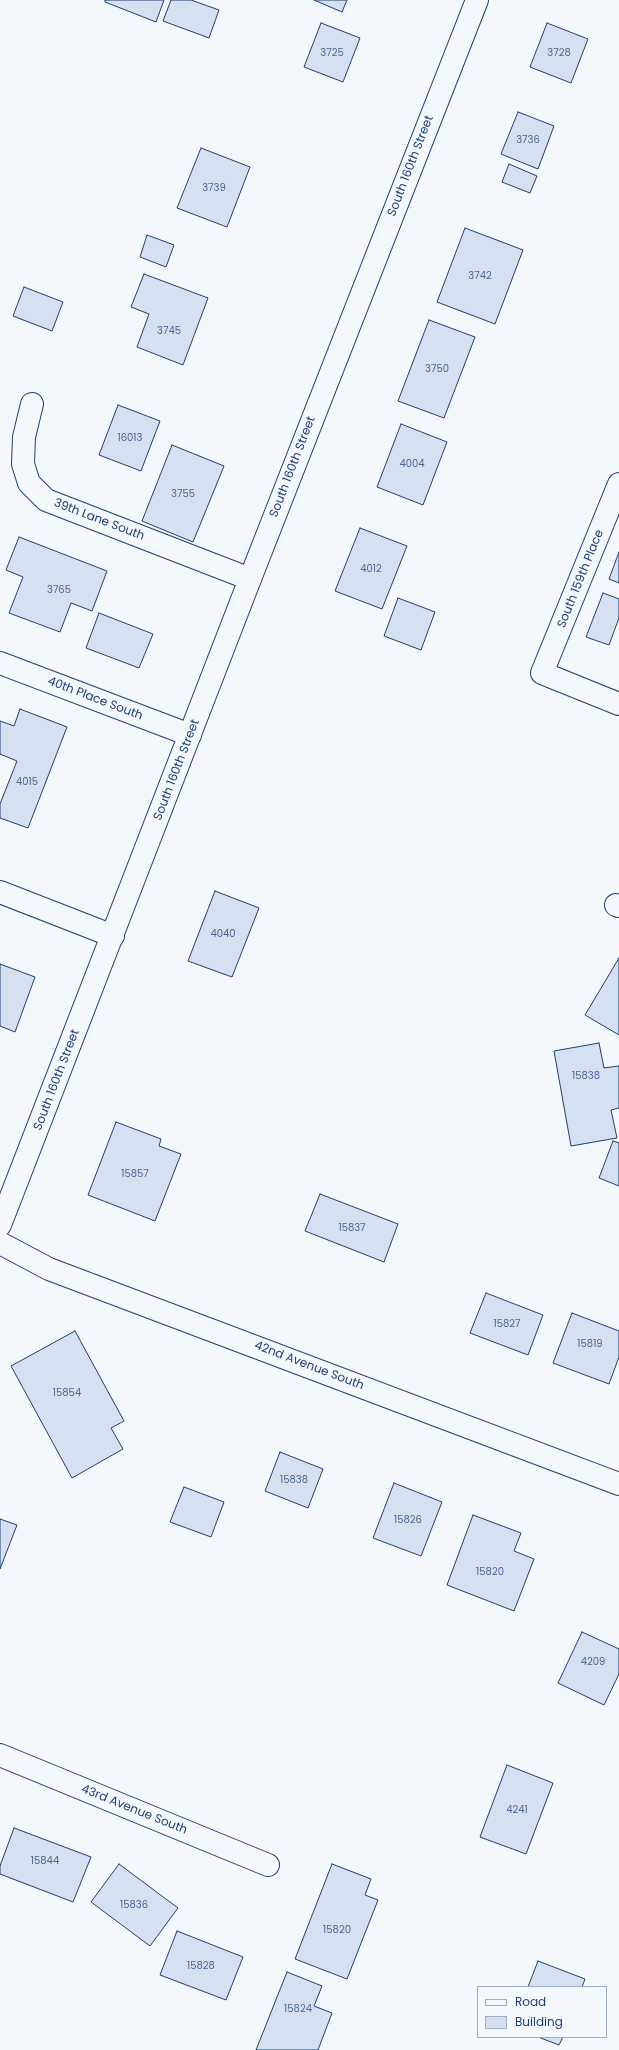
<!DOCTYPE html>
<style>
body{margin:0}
#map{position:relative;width:619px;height:2050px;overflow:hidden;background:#f4f7fb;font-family:Poppins,sans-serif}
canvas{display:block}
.legend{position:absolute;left:477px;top:1986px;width:130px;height:52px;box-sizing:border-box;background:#f4f7fb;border:1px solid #9eadc5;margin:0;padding:5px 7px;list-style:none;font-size:12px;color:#1d3f73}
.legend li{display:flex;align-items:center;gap:8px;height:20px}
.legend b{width:20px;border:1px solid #9eadc5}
</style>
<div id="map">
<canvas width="619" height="2050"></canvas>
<ul class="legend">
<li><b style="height:5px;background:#f4f7fb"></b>Road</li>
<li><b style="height:11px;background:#d5e0f0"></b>Building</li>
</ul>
</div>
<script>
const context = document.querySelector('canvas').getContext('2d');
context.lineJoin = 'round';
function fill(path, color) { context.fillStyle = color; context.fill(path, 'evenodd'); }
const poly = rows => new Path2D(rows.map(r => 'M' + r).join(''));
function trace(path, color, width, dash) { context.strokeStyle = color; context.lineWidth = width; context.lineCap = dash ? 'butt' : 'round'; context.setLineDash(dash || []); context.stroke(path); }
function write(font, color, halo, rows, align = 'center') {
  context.font = font + ' Poppins,sans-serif'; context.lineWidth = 3; context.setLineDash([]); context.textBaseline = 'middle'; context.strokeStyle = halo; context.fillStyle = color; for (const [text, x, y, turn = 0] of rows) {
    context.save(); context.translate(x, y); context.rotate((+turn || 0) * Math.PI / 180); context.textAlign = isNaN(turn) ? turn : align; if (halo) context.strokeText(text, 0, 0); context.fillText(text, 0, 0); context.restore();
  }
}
const building = poly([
 [105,0,164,0,156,22,105,2,105,0],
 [171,0,191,0,219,10,209,38,163,21,171,0],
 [314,0,347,0,342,12,314,0],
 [321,23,360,38,343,82,304,67,321,23],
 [547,23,588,39,571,83,530,67,547,23],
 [518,112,554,126,538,169,501,154,518,112],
 [201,148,250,167,227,227,177,208,201,148],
 [509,164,537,176,530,193,502,182,509,164],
 [465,228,523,250,495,324,437,302,465,228],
 [147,235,174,245,166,267,140,257,147,235],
 [144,274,208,298,183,365,137,347,149,314,131,307,144,274],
 [24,287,63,302,52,331,13,316,24,287],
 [429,320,475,337,444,418,398,401,429,320],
 [118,405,160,421,141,471,99,455,118,405],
 [401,424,447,442,423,505,377,487,401,424],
 [172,445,224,466,193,542,142,521,172,445],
 [360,528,407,546,382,609,335,591,360,528],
 [19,537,107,571,92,611,71,603,60,632,9,613,23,577,6,570,19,537],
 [619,552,619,583,609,579,619,552],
 [603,593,619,599,619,618,609,645,586,637,603,593],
 [398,598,435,612,421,650,384,636,398,598],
 [99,613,153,634,139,668,86,648,99,613],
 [20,709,67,727,28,828,0,818,0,804,17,761,0,754,0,721,14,726,20,709],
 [215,891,259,908,232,977,188,961,215,891],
 [619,958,619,1035,585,1015,619,958],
 [0,964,35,977,15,1032,0,1026,0,964],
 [599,1043,604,1068,619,1066,619,1108,611,1110,617,1138,571,1146,554,1051,599,1043],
 [116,1122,161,1139,159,1146,181,1154,155,1221,88,1195,116,1122],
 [613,1141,619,1143,619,1186,599,1178,613,1141],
 [320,1194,398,1224,384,1262,305,1231,320,1194],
 [486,1293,543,1315,528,1355,470,1333,486,1293],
 [572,1313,619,1331,619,1357,609,1384,553,1363,572,1313],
 [75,1331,124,1421,111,1428,123,1449,72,1478,11,1366,75,1331],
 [280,1452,323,1469,308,1508,265,1491,280,1452],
 [394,1483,442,1502,421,1556,373,1538,394,1483],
 [184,1487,224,1502,211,1537,170,1522,184,1487],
 [473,1515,521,1533,514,1551,534,1559,514,1611,447,1585,473,1515],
 [0,1519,17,1525,0,1569,0,1519],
 [582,1632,619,1649,619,1674,604,1705,558,1683,582,1632],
 [507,1765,553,1783,526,1854,480,1837,507,1765],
 [14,1828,91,1857,73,1902,0,1874,0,1866,14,1828],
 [119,1864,178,1908,150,1946,91,1902,119,1864],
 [332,1864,371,1879,365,1895,378,1900,347,1979,295,1959,332,1864],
 [177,1931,243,1957,226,2000,160,1975,177,1931],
 [538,1961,585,1979,582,1987,528,1987,538,1961],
 [287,1972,322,1986,314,2006,332,2013,318,2050,256,2050,287,1972],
 [538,2037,563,2037,559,2045,538,2037]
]);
fill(building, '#d5e0f0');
trace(building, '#1d3f73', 1);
const street = poly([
 [32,404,24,437,23,464,29,483,46,500,250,579],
 [619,484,542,673,619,704],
 [0,663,190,735],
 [0,892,113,936],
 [616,905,619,906],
 [0,1755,268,1865]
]);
const secondary = poly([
 [0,1225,250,579,477,0],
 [0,1243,49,1269,619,1484]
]);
trace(street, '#1d3f73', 24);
trace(secondary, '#1d3f73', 24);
trace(street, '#f4f7fb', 22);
trace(secondary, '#f4f7fb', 22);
write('10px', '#4b6792', null, [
 ["3725",332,53],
 ["3728",559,53],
 ["3736",528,140],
 ["3739",214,188],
 ["3742",480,276],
 ["3745",169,331],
 ["3750",437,369],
 ["16013",130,438],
 ["4004",412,464],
 ["3755",183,494],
 ["4012",371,569],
 ["3765",59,590],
 ["4015",27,782],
 ["4040",223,934],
 ["15838",586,1076],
 ["15857",135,1174],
 ["15837",352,1228],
 ["15827",507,1324],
 ["15819",590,1344],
 ["15854",67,1393],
 ["15838",294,1480],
 ["15826",408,1520],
 ["15820",490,1572],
 ["4209",593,1662],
 ["4241",517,1810],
 ["15844",45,1861],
 ["15836",134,1905],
 ["15820",337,1930],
 ["15828",201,1966],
 ["15824",298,2009]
]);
write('12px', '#1d3f73', '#f4f7fb', [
 ["South 160th Street",411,166,-69],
 ["South 160th Street",293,467,-69],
 ["39th Lane South",99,520,21],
 ["South 159th Place",581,579,-68],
 ["40th Place South",95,699,21],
 ["South 160th Street",177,770,-69],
 ["South 160th Street",57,1080,-69],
 ["42nd Avenue South",309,1366,21],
 ["43rd Avenue South",134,1810,22]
]);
</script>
